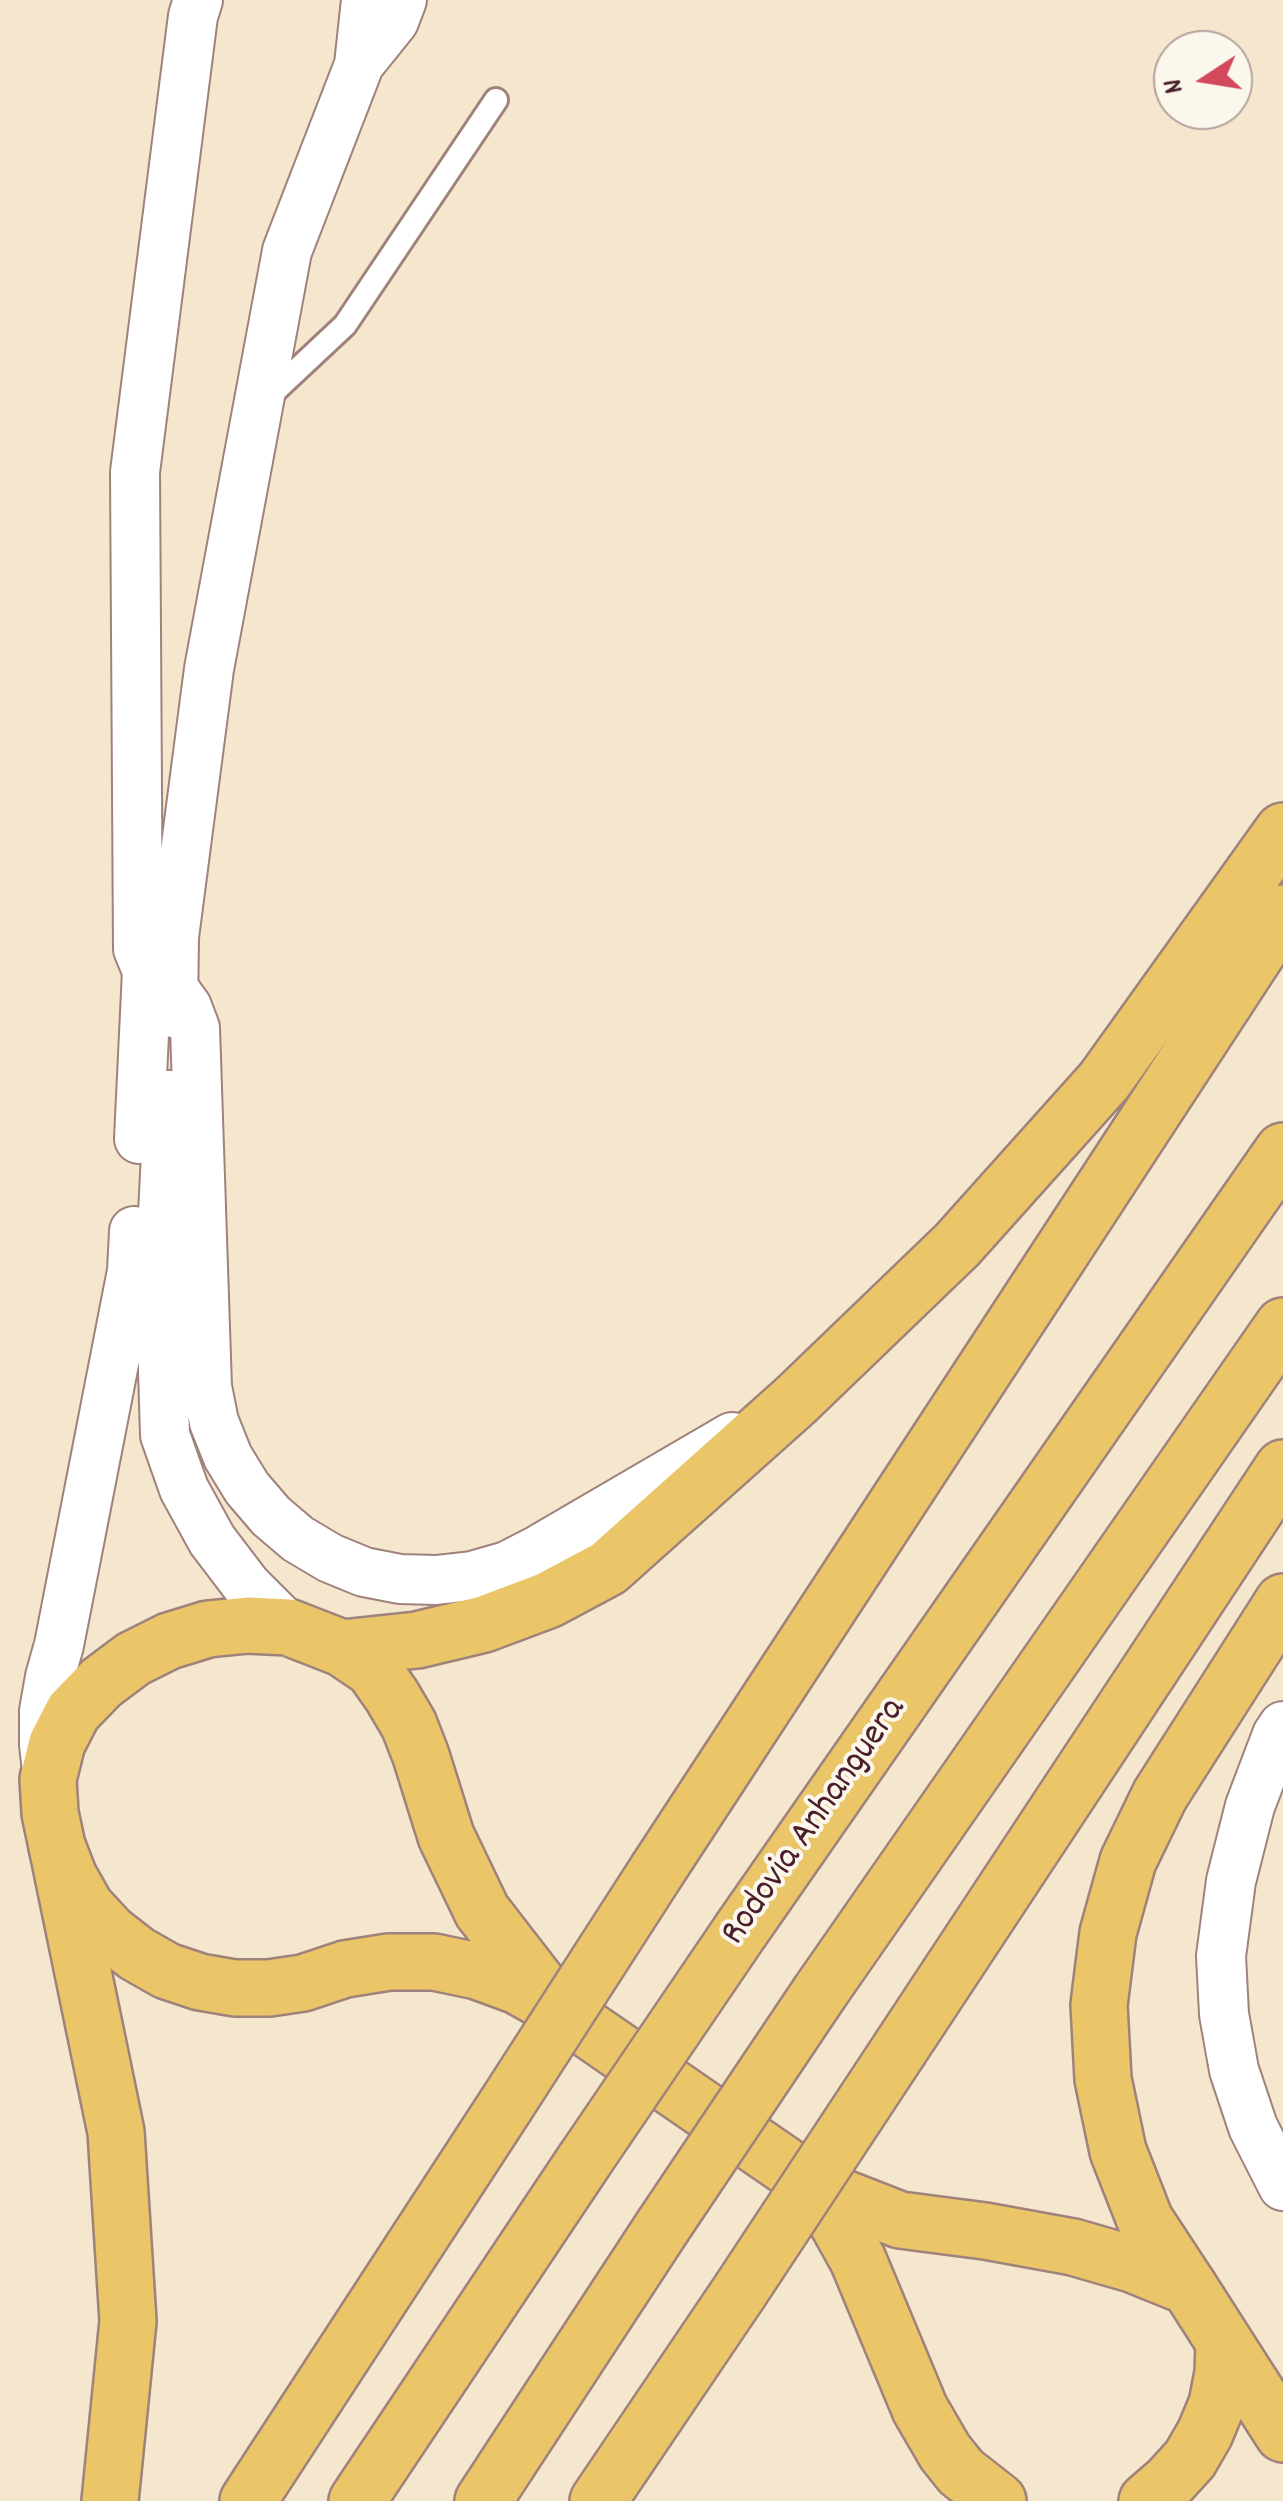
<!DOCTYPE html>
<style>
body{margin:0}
#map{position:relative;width:1283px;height:2501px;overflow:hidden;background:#f5e6ce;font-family:Dekko,sans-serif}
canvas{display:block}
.north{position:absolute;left:1153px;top:30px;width:100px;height:100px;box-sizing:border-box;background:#fbf7ec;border:2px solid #b4a19f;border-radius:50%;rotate:258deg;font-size:28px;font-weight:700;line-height:40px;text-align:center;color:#4a1f2b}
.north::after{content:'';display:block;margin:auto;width:35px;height:45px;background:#d1495b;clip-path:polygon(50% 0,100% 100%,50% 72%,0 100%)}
</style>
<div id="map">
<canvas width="1283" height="2501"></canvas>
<div class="north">N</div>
</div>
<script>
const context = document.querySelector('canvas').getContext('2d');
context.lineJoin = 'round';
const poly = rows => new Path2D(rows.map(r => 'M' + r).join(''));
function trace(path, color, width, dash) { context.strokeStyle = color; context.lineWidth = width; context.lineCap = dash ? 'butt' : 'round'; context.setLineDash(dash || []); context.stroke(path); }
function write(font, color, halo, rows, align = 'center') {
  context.font = font + ' Dekko,sans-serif'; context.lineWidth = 8; context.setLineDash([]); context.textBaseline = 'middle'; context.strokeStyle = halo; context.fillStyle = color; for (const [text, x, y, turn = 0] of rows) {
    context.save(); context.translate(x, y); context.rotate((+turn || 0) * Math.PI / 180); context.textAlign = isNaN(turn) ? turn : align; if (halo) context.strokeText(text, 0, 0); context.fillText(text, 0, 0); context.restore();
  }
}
const lane = poly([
 [267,398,345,325,496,100]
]);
const street = poly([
 [198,0,193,16,135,472,138,949,147,971,174,989,187,1007,195,1028,207,1387,214,1422,228,1457,247,1488,271,1516,298,1539,330,1558,364,1572,400,1579,436,1580,472,1576,507,1566,540,1549,732,1437],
 [361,62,394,21,402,0],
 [173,1013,174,937,209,669,287,251,359,65,366,0],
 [169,1095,160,1273,165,1435,184,1489,212,1540,247,1586,288,1627],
 [139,1139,147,971,150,967],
 [1283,1726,1277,1735,1250,1806,1231,1881,1221,1956,1224,2014,1234,2070,1253,2127,1283,2186],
 [47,1770,44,1745,44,1711,50,1677,59,1645,132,1271,134,1231]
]);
const primary = poly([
 [557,2008,482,1911,446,1836,421,1756,409,1725,392,1696,373,1669,342,1648,288,1627,248,1625,208,1629,169,1641,133,1659,101,1683,73,1712,57,1743,48,1779,50,1813,57,1846,69,1877,86,1907,110,1933,137,1954,167,1971,200,1982,235,1988,269,1988,303,1983,345,1969,389,1962,434,1962,477,1971,518,1986,557,2008,818,2188,900,2220,985,2231,1073,2247,1132,2264,1189,2287,1283,2434],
 [818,2188,858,2260,920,2409,945,2452,961,2472,998,2501],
 [1147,2501,1169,2482,1190,2459,1205,2433,1217,2404,1223,2373,1224,2342]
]);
const highway = poly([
 [342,1648,417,1640,484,1624,548,1600,608,1568,796,1400,957,1245,1104,1081,1283,831],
 [57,1846,116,2132,128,2321,110,2501],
 [658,1869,1283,913],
 [741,1930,1283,1151],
 [820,1992,1283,1326],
 [901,2047,1283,1468],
 [1189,2287,1145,2220,1118,2151,1103,2079,1099,2005,1108,1933,1128,1861,1160,1795,1283,1602],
 [248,2501,506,2105],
 [357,2501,584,2161],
 [483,2501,663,2226],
 [598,2501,740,2291]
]);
trace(lane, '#a0827c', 28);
trace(street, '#a0827c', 52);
trace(primary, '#a0827c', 60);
trace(highway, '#a0827c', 60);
trace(lane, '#fff', 22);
trace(street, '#fff', 48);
trace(primary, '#ebc669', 55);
trace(highway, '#ebc669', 55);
const highwayBridge = poly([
 [506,2105,658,1869],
 [584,2161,741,1930],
 [663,2226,820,1992],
 [740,2291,901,2047]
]);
trace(highwayBridge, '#a0827c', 60, []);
trace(highwayBridge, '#ebc669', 55);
write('38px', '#4a1f2b', '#fbf7ec', [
 ["Rodovia Anhanguera",816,1823,-55]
]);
</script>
